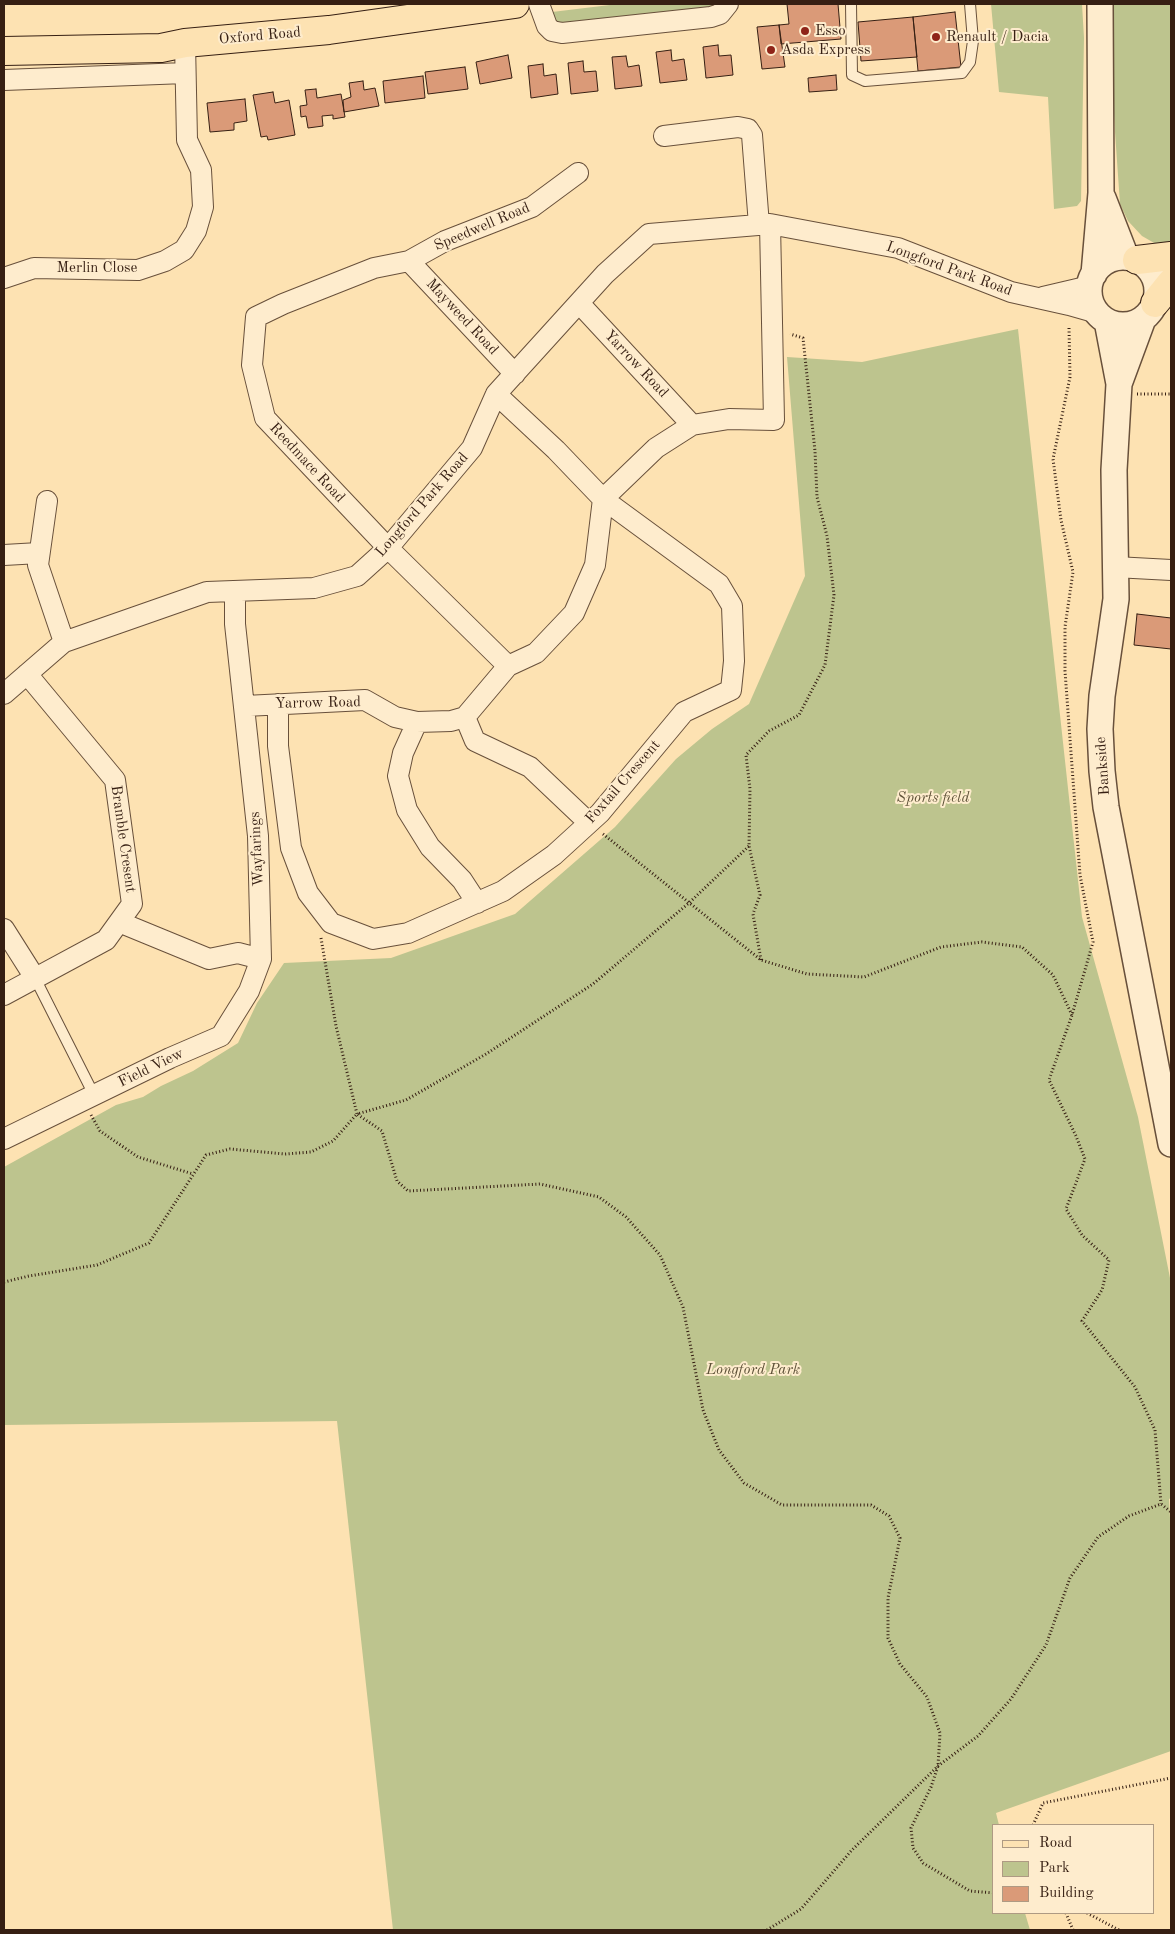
<!DOCTYPE html>
<style>
body{margin:0}
#map{position:relative;width:1175px;height:1934px;overflow:hidden;background:#fde2b2;font-family:"Old Standard TT",serif}
canvas{display:block}
.frame{position:absolute;inset:0;border:5px solid #361f13;pointer-events:none}
.legend{position:absolute;left:992px;top:1824px;width:162px;height:90px;box-sizing:border-box;background:#feeccd;border:1px solid #ae9a83;margin:0;padding:6px 9px;list-style:none;font-size:15px;color:#361f13}
.legend li{display:flex;align-items:center;gap:10px;height:25px}
.legend b{width:25px;border:1px solid #ae9a83}
</style>
<div id="map">
<canvas width="1175" height="1934"></canvas>
<div class="frame"></div>
<ul class="legend">
<li><b style="height:6px;background:#fde2b2"></b>Road</li>
<li><b style="height:14px;background:#bdc48e"></b>Park</li>
<li><b style="height:14px;background:#da9a78"></b>Building</li>
</ul>
</div>
<script>
const context = document.querySelector('canvas').getContext('2d');
context.lineJoin = 'round';
function fill(path, color) { context.fillStyle = color; context.fill(path, 'evenodd'); }
const poly = rows => new Path2D(rows.map(r => 'M' + r).join(''));
function trace(path, color, width, dash) { context.strokeStyle = color; context.lineWidth = width; context.lineCap = dash ? 'butt' : 'round'; context.setLineDash(dash || []); context.stroke(path); }
function write(font, color, halo, rows, align = 'center') {
  context.font = font + ' "Old Standard TT",serif'; context.lineWidth = 4; context.setLineDash([]); context.textBaseline = 'middle'; context.strokeStyle = halo; context.fillStyle = color; for (const [text, x, y, turn = 0] of rows) {
    context.save(); context.translate(x, y); context.rotate((+turn || 0) * Math.PI / 180); context.textAlign = isNaN(turn) ? turn : align; if (halo) context.strokeText(text, 0, 0); context.fillText(text, 0, 0); context.restore();
  }
}
fill(poly([
 [618,4,718,4,717,8,559,29,552,12],
 [991,4,1082,4,1084,38,1081,201,1077,206,1054,209,1048,97,999,92],
 [1108,4,1170,4,1171,6,1171,248,1156,244,1142,236,1128,221,1120,204,1115,132],
 [1018,329,1082,917,1138,1117,1171,1283,1171,1498,1169,1499,1171,1537,1171,1751,996,1813,999,1825,994,1825,994,1913,1025,1913,1030,1930,393,1930,337,1421,4,1425,4,1167,116,1105,143,1097,161,1086,193,1071,238,1043,257,1003,284,963,391,958,515,914,615,827,676,759,712,729,749,704,805,576,787,357,862,362]
]), '#bdc48e');
const building = poly([
 [787,4,838,4,841,39,781,44,779,25,789,24,787,4],
 [955,12,961,67,918,71,913,17,955,12],
 [913,17,917,57,861,61,858,22,913,17],
 [779,25,785,67,762,69,757,27,779,25],
 [718,45,719,56,731,55,733,75,706,78,703,47,718,45],
 [671,50,672,61,684,59,687,80,660,83,656,52,671,50],
 [508,55,512,78,480,84,476,62,508,55],
 [626,56,628,67,639,65,642,86,615,89,612,57,626,56],
 [583,61,584,72,596,71,598,91,571,94,568,63,583,61],
 [543,64,544,76,556,74,558,94,531,98,528,66,543,64],
 [465,67,468,89,428,94,425,72,465,67],
 [836,75,837,90,809,92,808,78,836,75],
 [423,76,425,98,385,103,383,81,423,76],
 [363,81,364,90,375,88,379,106,344,112,343,100,351,97,349,83,363,81],
 [316,89,317,98,341,94,345,117,333,119,333,115,322,116,323,126,308,128,306,116,301,117,300,106,307,105,305,90,316,89],
 [273,92,275,103,289,100,295,135,268,140,267,136,261,137,253,95,273,92],
 [245,99,247,121,234,123,234,130,210,132,207,103,245,99],
 [1137,614,1171,618,1171,649,1134,645,1137,614]
]);
fill(building, '#da9a78');
trace(building, '#361f13', 1);
const service = poly([
 [851,4,852,75,865,81,962,73,970,62,973,41,970,4],
 [35,978,94,1095]
]);
const minor = poly([
 [539,4,547,26,552,31,562,33,711,17,720,14,728,4],
 [4,80,185,73],
 [664,136,738,127,748,129,752,135,759,225],
 [409,261,515,374],
 [4,278,34,268,138,270,165,261,184,250,196,231,203,207,201,170,187,140,185,43],
 [1043,297,1090,286],
 [579,303,692,425],
 [496,394,556,450,603,499,656,448,692,425,729,419,774,420,770,224],
 [47,501,38,565,64,642],
 [4,555,39,553],
 [1115,567,1171,570],
 [4,694,64,642,207,592,314,588,357,576,388,548,472,448,496,394,605,274,649,234,770,224,898,248,1011,292,1069,305,1097,313],
 [278,704,278,746,291,848,308,893,331,923,373,939,408,933,503,891,554,855,600,813,684,712,731,690,734,661,732,606,719,584,603,499,595,565,574,613,536,653,508,666,388,548,265,418,252,365,256,317,283,304,374,268,409,261,445,241,532,207,578,173],
 [245,706,365,700,395,717,417,722,451,721,465,717,508,666],
 [465,717,475,741,530,767,588,822],
 [417,722,403,753,398,776,407,810,430,847,462,880,477,903],
 [119,922,209,959,238,953,261,959,258,836,235,624,235,591],
 [4,929,35,978],
 [4,995,106,940,132,904,115,780,27,674],
 [4,1139,170,1058,221,1036,249,991,261,959]
]);
const tertiary = poly([
 [1103,198,1126,257],
 '1089 291a34 34 0 1 1 68 0a34 34 0 1 1-68 0Z',
 [1094,274,1101,193,1100,4],
 [1107,321,1119,384,1114,470,1116,599,1102,696,1100,729,1102,771,1106,807,1171,1144],
 [1119,384,1143,319]
]);
const primary = poly([
 [4,51,161,48,185,43,329,30,515,4],
 [1137,260,1171,256],
 [1155,303,1171,283]
]);
trace(service, '#68503b', 12);
trace(minor, '#68503b', 22);
trace(tertiary, '#68503b', 28);
trace(primary, '#361f13', 30);
trace(poly([
 [1069,328,1070,377,1053,459,1061,520,1073,572,1065,627,1065,671,1080,875,1093,942,1072,1015,1049,1080,1076,1136,1085,1159,1066,1209,1082,1235,1109,1260,1102,1290,1082,1321,1135,1387,1155,1430,1161,1504],
 [1137,394,1171,394],
 [603,834,761,960,807,974,864,977,941,947,982,942,1022,947,1053,975,1072,1015],
 [321,938,336,1026,357,1114,406,1100,486,1054,593,984,690,902,749,846],
 [761,960,753,914,760,895,749,846,750,789,746,755,769,731,799,715,825,665,834,595,827,536,817,497,815,451,803,338,790,334],
 [91,1115,100,1131,138,1157,193,1174],
 [4,1282,29,1276,97,1265,149,1243,206,1155,230,1149,285,1154,311,1152,333,1141,357,1114,382,1131,397,1181,408,1191,540,1184,599,1197,626,1217,660,1255,683,1307,703,1410,719,1450,744,1483,782,1505,871,1505,889,1516,900,1538,888,1598,888,1638,900,1664,927,1697,940,1733,938,1766,931,1787,911,1828,913,1848,923,1863,970,1891,994,1893],
 [1033,1825,1043,1803,1171,1778],
 [1066,1913,1073,1930],
 [1087,1913,1119,1930],
 [767,1930,801,1909,852,1850,938,1766,978,1736,1011,1699,1046,1645,1070,1578,1098,1537,1129,1516,1161,1504,1171,1512]
]), '#361f13', 3, [1, 2.5]);
trace(service, '#feeccd', 10);
trace(minor, '#feeccd', 20);
trace(tertiary, '#feeccd', 25);
trace(primary, '#fde2b2', 28);
for (const [x, y, r, color] of [
 [805,31,5,"#8f2418"],
 [936,37,5,"#8f2418"],
 [771,50,5,"#8f2418"]
]) { const dot = new Path2D(); dot.arc(x, y, r, 0, 2 * Math.PI); context.fillStyle = color; context.fill(dot); trace(dot, '#feeccd', 2); }
write('15px', '#361f13', '#feeccd', [
 ["Esso",815,31],
 ["Renault / Dacia",946,37],
 ["Asda Express",781,50]
], 'left');
write('15px', '#361f13', '#feeccd', [
 ["Oxford Road",260,36,-5],
 ["Speedwell Road",482,227,-23],
 ["Merlin Close",97,268],
 ["Longford Park Road",949,269,20],
 ["Mayweed Road",462,317,47],
 ["Yarrow Road",636,364,47],
 ["Reedmace Road",307,463,47],
 ["Longford Park Road",422,505,-49],
 ["Yarrow Road",318,703,-1],
 ["Bankside",1103,766,-94],
 ["Foxtail Crescent",623,782,-49],
 ["Bramble Cresent",123,839,82],
 ["Wayfarings",257,849,-93],
 ["Field View",151,1068,-26]
]);
write('italic 15px', '#5e5138', '#feeccd', [
 ["Sports field",933,798],
 ["Longford Park",753,1370]
]);
</script>
